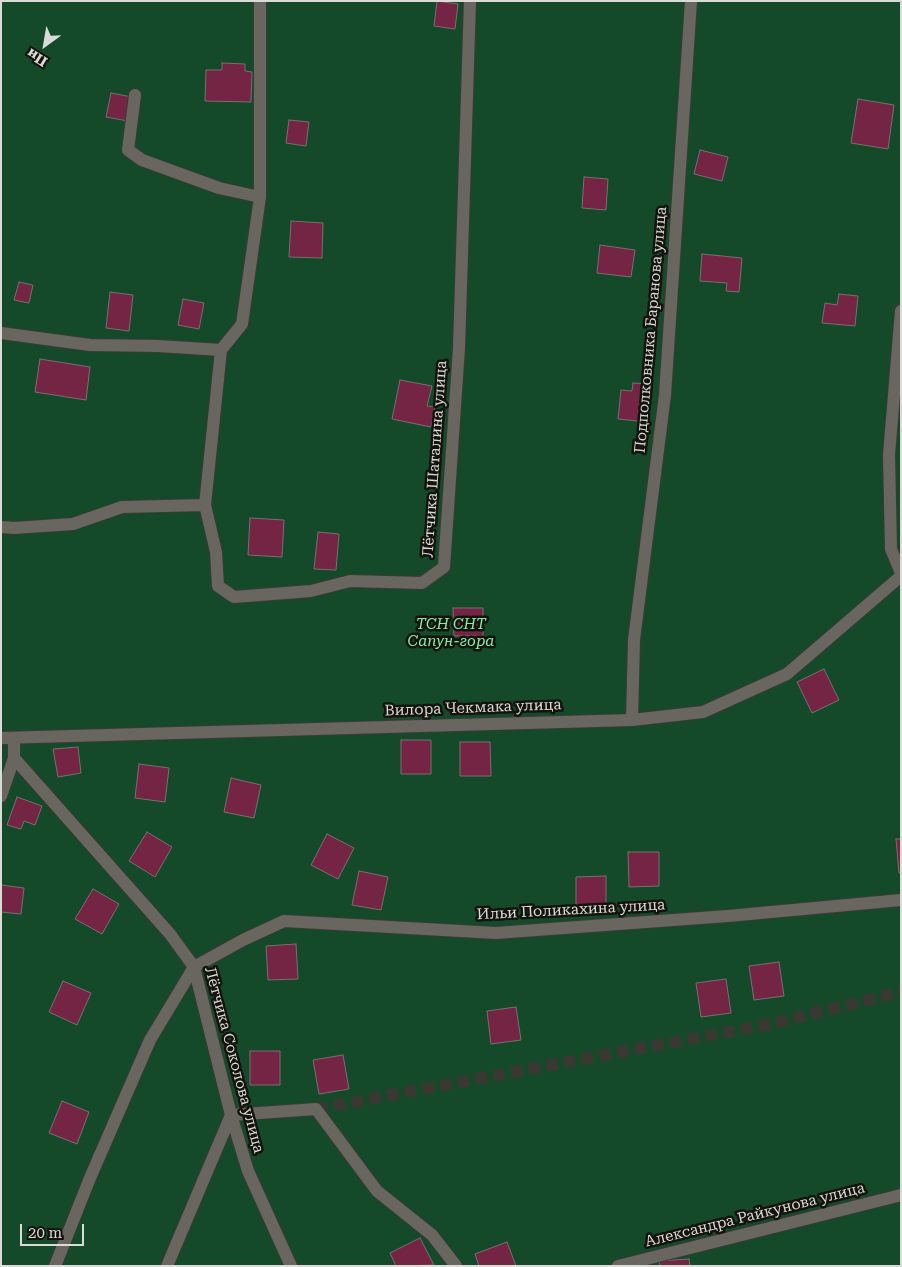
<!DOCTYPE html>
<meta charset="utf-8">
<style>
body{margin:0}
#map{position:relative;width:902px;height:1267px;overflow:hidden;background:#1d1c16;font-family:"Roboto Serif",serif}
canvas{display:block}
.frame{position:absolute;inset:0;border:2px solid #dadad6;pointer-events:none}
.north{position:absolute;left:20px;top:20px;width:50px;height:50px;-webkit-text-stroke:4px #14130d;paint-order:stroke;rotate:212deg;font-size:14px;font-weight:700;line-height:20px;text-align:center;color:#dadad6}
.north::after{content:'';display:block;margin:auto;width:18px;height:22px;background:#dadad6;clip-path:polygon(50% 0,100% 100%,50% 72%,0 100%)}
.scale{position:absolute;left:20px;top:1224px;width:64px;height:22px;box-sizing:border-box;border:2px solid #dadad6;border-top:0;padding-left:6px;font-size:15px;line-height:18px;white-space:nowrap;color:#dadad6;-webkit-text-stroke:4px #14130d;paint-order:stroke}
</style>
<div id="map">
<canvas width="902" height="1267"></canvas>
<div class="frame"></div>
<div class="north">Пн</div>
<div class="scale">20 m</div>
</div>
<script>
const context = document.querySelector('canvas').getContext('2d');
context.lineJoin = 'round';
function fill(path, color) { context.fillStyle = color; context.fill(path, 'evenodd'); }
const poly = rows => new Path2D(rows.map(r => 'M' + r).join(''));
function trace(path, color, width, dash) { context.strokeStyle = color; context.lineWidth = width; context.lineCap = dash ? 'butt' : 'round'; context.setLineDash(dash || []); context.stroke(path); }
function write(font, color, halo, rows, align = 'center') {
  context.font = font + ' "Roboto Serif",serif'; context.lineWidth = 5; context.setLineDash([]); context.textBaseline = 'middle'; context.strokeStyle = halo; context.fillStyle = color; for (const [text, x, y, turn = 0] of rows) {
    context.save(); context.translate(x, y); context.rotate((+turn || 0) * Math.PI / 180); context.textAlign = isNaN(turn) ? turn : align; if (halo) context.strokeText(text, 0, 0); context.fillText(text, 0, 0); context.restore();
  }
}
fill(poly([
 [1,1,901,1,901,1266,1,1266]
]), '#144a29');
const building = poly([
 [437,1,458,4,455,29,434,26,437,1],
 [222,63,245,64,245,71,252,72,251,102,205,101,206,70,222,70,222,63],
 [111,93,132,97,128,121,106,117,111,93],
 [858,99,894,105,888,149,851,143,858,99],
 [289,120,309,122,306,146,286,143,289,120],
 [700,150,728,157,722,181,694,174,700,150],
 [584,177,608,179,606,210,582,208,584,177],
 [291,221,323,223,322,258,289,257,291,221],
 [600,245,635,250,631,277,597,273,600,245],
 [702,254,742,258,739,292,726,291,727,283,700,281,702,254],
 [19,282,33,285,29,303,14,300,19,282],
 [110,292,133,295,129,331,106,328,110,292],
 [839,294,858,296,855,326,822,323,825,303,837,305,839,294],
 [183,299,204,303,199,329,178,325,183,299],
 [40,359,90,367,86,400,35,392,40,359],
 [400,380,432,386,427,406,435,407,431,427,392,419,400,380],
 [633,383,650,384,647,422,618,419,621,390,632,391,633,383],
 [250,518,284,520,282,557,248,555,250,518],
 [318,532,339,534,336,570,314,569,318,532],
 [453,608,483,608,483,636,454,636,453,608],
 [824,669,839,700,812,713,797,682,824,669],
 [401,740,431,740,431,774,401,774,401,740],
 [460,742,490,742,491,776,460,776,460,742],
 [78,747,81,773,58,777,53,749,78,747],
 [139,764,169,768,165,802,135,798,139,764],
 [231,778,261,785,254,818,224,812,231,778],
 [17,797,42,806,35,825,24,821,21,829,7,825,17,797],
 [147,832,172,847,155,877,129,861,147,832],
 [327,834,354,848,338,879,311,865,327,834],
 [896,839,901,839,901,873,899,873,896,839],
 [628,852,659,852,659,886,629,887,628,852],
 [359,871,388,877,381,910,352,905,359,871],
 [606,876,606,911,576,911,576,877,606,876],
 [1,885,24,888,21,914,1,912,1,885],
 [93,889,119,904,102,934,75,919,93,889],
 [296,944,298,979,268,980,266,946,296,944],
 [779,962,784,996,754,1000,749,966,779,962],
 [726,979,731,1013,701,1017,696,983,726,979],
 [63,981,91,993,77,1025,49,1012,63,981],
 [516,1007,521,1040,491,1044,487,1011,516,1007],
 [250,1051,280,1051,280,1085,250,1085,250,1051],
 [343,1055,349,1089,319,1094,313,1060,343,1055],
 [62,1101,89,1112,77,1144,49,1133,62,1101],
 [420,1238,434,1265,396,1266,390,1253,420,1238],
 [507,1242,516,1266,479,1266,475,1254,507,1242],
 [689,1259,690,1266,660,1266,659,1261,689,1259]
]);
fill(building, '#742543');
trace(building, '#786f71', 1);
trace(poly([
 [316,1109,770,1024,901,992]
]), '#393833', 12, [12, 6]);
const minor = poly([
 [260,1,260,197,242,324,221,350,205,505,216,552,218,586,234,597,311,591,350,581,422,583,444,567,459,348,470,1],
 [135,95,128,150,142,160,219,188,260,197],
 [901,311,889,455,891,549,901,573],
 [1,333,90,345,158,346,221,350],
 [1,527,14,528,73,524,122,507,205,505],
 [632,720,634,640,665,395,691,1],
 [1,738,632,720,703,712,787,674,901,576],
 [14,738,14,758,170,934,194,967,231,1115,248,1171,291,1266],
 [1,796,14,758],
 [55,1266,90,1178,150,1040,194,967,243,940,284,921,496,933,728,916,901,900],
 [167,1266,231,1115,316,1109,377,1191,432,1235,456,1266],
 [618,1266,901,1195]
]);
trace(minor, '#3a3a36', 14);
trace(minor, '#68665f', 12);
write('15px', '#dadad6', '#14130d', [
 ["Подполковника Баранова улица",651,330,-85],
 ["Лётчика Шаталина улица",435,459,-86],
 ["Вилора Чекмака улица",473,708,-2],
 ["Ильи Поликахина улица",571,910,-3],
 ["Лётчика Соколова улица",234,1060,75],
 ["Александра Райкунова улица",755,1215,-14]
]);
write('italic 15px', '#83efa5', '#14130d', [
 ["ТСН СНТ",451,625],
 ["Сапун-гора",451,642]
]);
</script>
